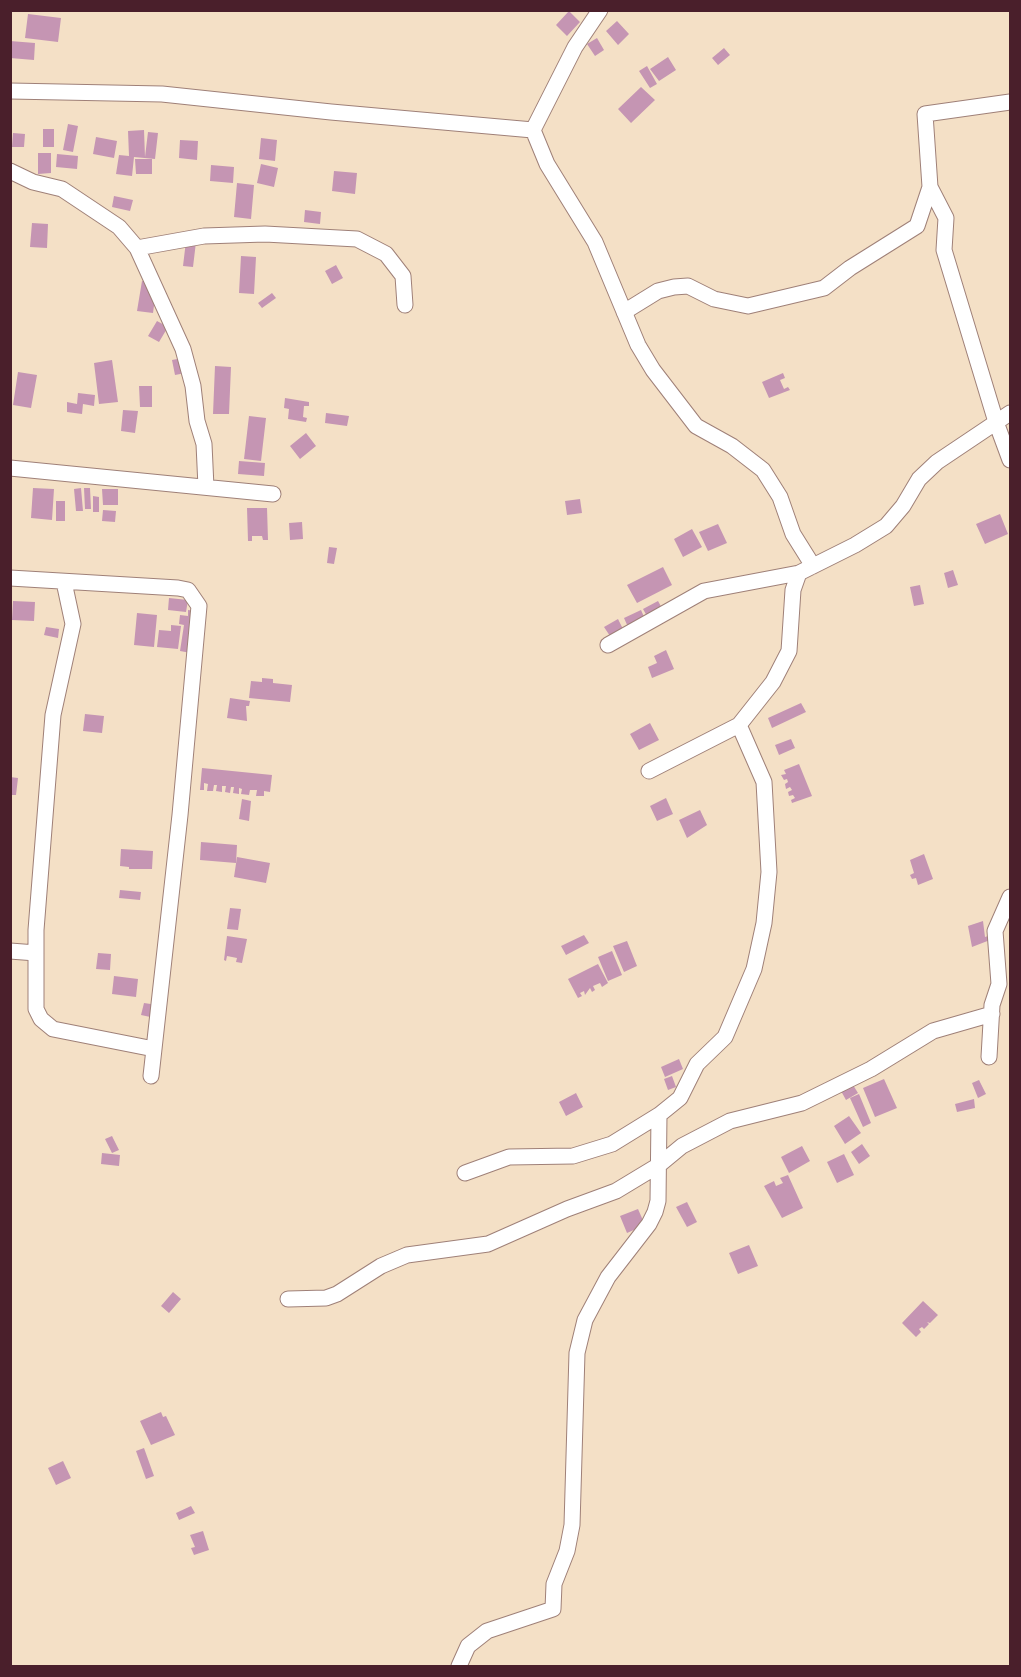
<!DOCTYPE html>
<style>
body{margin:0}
#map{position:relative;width:1021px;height:1677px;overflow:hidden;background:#f4e0c6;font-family:"IM FELL English",serif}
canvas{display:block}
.frame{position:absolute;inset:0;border:12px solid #4a1f2b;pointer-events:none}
</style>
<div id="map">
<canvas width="1021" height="1677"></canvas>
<div class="frame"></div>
</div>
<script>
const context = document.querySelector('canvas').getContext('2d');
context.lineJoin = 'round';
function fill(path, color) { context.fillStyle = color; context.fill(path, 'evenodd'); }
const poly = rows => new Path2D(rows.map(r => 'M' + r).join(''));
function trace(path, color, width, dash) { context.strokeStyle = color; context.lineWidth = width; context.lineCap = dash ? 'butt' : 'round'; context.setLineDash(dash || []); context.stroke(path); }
fill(poly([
 [569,11,580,22,567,36,556,25],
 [28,14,61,18,58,42,25,38],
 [617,21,629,34,618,45,606,31],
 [597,38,604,50,595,56,587,44],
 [10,41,35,43,34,60,10,58],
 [724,48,730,55,718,65,712,58],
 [668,57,676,70,659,81,650,69],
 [647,66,657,84,650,88,639,71],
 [641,87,655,100,631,123,618,109],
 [68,124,78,126,73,152,63,150],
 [43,129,54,129,54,147,43,147],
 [144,130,145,157,148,132,158,133,155,159,134,157,132,176,116,174,119,155,129,156,128,131],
 [13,133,25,134,24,147,12,147],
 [96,137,117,141,114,158,93,154],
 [261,138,277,140,275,161,259,159],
 [180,140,198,141,197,160,179,158],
 [38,153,51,153,51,173,38,174],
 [57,154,78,156,77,169,56,167],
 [135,159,152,159,152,174,136,174],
 [261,164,278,168,274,187,257,183],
 [211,165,234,167,233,183,210,181],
 [334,171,357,173,355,194,332,191],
 [237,183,254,185,251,219,234,217],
 [114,196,133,200,130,211,112,207],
 [305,210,321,212,320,224,304,222],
 [32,223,48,224,47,248,30,247],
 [186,241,196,242,193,267,183,266],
 [241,256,256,257,254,294,239,293],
 [336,265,343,278,332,284,325,271],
 [142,281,157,284,153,313,137,311],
 [272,293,276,298,262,308,258,303],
 [157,321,168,327,159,342,148,336],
 [193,356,196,371,175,375,172,360],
 [112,360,118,402,99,404,94,363],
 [215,366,231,367,229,414,213,414],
 [18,372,37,375,31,408,13,405],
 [783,373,785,378,780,380,784,389,788,387,790,390,769,398,762,382],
 [139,386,152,386,152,407,140,407],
 [78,393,95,395,94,406,83,404,82,414,67,412,67,402,77,404],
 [285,398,309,402,309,406,304,406,303,417,307,418,306,422,288,419,289,409,284,408],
 [123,410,138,411,135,433,121,431],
 [326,413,349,416,347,426,325,423],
 [249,416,266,418,261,461,244,459],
 [306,433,316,446,300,459,290,446],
 [239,461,265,463,264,476,238,474],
 [33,488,54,489,52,520,31,518],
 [81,488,83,511,76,511,74,489],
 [84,488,90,488,91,509,85,509],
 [102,489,118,489,118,505,103,505],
 [93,496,99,497,99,512,93,512],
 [580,499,582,513,567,515,565,501],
 [56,501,65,501,65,521,56,521],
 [247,508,267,508,268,540,263,540,262,536,252,536,252,541,248,541],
 [103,510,116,511,115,522,102,521],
 [1000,514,1008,534,985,544,976,524],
 [302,522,303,539,290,540,289,523],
 [718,524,727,543,708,551,699,532],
 [692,529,702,547,683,557,674,539],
 [329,547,337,548,334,564,327,563],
 [663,567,672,585,637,603,627,585],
 [953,570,958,585,948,588,944,573],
 [920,585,924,604,914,606,910,587],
 [169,598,188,600,186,612,168,610],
 [13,601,35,602,34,621,12,620],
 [658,601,663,610,648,618,643,609],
 [188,610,196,611,191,653,180,651,184,625,179,624,180,615,188,616],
 [641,610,645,619,628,627,624,618],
 [137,613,157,615,154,647,134,645],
 [618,619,623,629,610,636,604,627],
 [171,625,181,626,178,649,157,647,159,630,171,631],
 [46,627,59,629,58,638,44,635],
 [666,650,674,669,652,678,648,667,657,663,654,656],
 [262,678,273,679,273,683,292,685,290,702,249,698,251,681,262,682],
 [230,698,250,701,249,706,246,706,247,721,227,718],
 [801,703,806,712,772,728,768,718],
 [85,714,104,716,102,733,83,731],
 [650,723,659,740,639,750,630,734],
 [791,739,795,748,779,755,775,745],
 [799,764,812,796,792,803,791,800,795,798,793,795,789,796,788,792,792,790,790,787,786,789,785,784,788,782,787,779,784,780,781,775,786,774,784,770],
 [202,768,272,775,270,792,264,791,264,796,256,796,257,790,250,790,249,795,241,794,242,789,239,788,239,794,233,793,234,787,231,787,230,793,225,792,226,786,222,786,222,792,216,791,217,785,214,785,213,791,207,791,208,784,204,783,204,790,200,790],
 [10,777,18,778,16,795,10,795],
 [666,798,673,814,657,821,650,806],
 [242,799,251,801,249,821,239,819],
 [700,810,707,825,687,838,679,820],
 [201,842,237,845,236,863,200,860],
 [121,849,153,851,152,869,129,869,129,867,120,866],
 [924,854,933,879,918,885,916,878,912,879,910,875,914,873,910,860],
 [237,857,270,863,266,883,234,877],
 [120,890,141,892,140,900,119,898],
 [230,908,241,909,238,930,227,929],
 [983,921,985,937,988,936,990,940,972,947,968,926],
 [584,935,589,943,566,955,561,946],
 [227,936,247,939,242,963,236,962,237,958,227,956,226,961,224,960],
 [627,941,637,966,624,972,613,946],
 [612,951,622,975,608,981,598,957],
 [98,953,111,954,110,970,96,969],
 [598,964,608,983,602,987,600,983,593,986,595,990,592,992,590,988,585,995,584,991,580,993,582,996,578,998,568,979],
 [114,976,138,979,136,997,112,994],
 [144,1003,157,1005,155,1018,141,1015],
 [679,1059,683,1069,665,1077,661,1067],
 [672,1076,676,1087,668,1090,664,1079],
 [884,1079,897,1108,875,1117,863,1088],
 [979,1080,986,1094,978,1098,972,1083],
 [853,1085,858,1093,846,1100,841,1091],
 [576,1093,583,1107,566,1116,559,1102],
 [859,1094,871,1123,863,1127,850,1098],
 [974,1099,975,1108,957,1112,955,1104],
 [849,1116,861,1133,845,1144,834,1126],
 [112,1136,119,1150,112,1153,105,1139],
 [862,1144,870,1156,859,1164,851,1152],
 [802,1146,810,1161,789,1173,781,1157],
 [102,1153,120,1155,119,1166,101,1164],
 [844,1154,854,1175,837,1183,827,1162],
 [788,1175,803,1208,782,1218,764,1186,774,1181,776,1186,783,1183,780,1178],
 [687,1202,697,1222,687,1227,676,1207],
 [638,1209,645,1225,627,1233,620,1216],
 [749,1245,758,1266,738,1274,729,1253],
 [173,1292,181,1299,169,1313,161,1306],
 [923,1301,938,1315,930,1323,927,1322,929,1324,924,1329,922,1327,919,1329,921,1332,916,1337,902,1323],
 [161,1412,163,1417,166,1416,175,1435,151,1445,140,1421],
 [144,1448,154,1476,146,1479,136,1451],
 [63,1461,71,1478,56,1485,48,1468],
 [191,1506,195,1513,179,1520,176,1513],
 [203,1531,209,1550,194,1555,191,1548,195,1547,190,1535]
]), '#c595b3');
const street = poly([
 [10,91,162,94,331,112,533,130,547,164,595,242,638,345,653,370,696,426,732,446,763,470,780,497,793,534,813,566],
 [533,130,575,47,600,10],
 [10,171,33,182,62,189,119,227,137,248,183,349,193,386,197,421,204,444,206,487],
 [930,187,946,218,944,250,996,422,1010,460],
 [137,248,204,236,265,234,357,239,386,254,403,276,405,305],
 [624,312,658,291,674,287,688,286,714,299,748,306,824,288,850,268,917,226,930,187,925,114,1010,102],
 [10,468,273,494],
 [10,578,178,588,188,590,199,606,180,815,151,1076],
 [64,582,73,624,53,715,36,930,36,1009,41,1019,53,1029,154,1049],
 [608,645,704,591,799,573],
 [649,771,739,725,773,682,789,651,793,590,799,573,855,545,886,526,903,506,919,479,937,462,1010,413],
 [10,951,36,953],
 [989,1057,992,1005,999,984,995,931,1010,897],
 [465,1173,509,1157,573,1156,612,1144,659,1115,680,1098,697,1064,725,1037,754,969,764,923,769,872,764,782,739,725],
 [288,1299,326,1298,337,1294,381,1266,407,1255,488,1244,567,1209,616,1191,659,1165,682,1146,730,1121,802,1103,871,1069,933,1031,992,1014],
 [459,1666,468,1646,487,1631,553,1609,554,1584,567,1551,572,1525,577,1353,585,1320,608,1277,649,1224,655,1212,658,1201,659,1115]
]);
trace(street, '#9f8078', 17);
trace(street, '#fff', 15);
</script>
